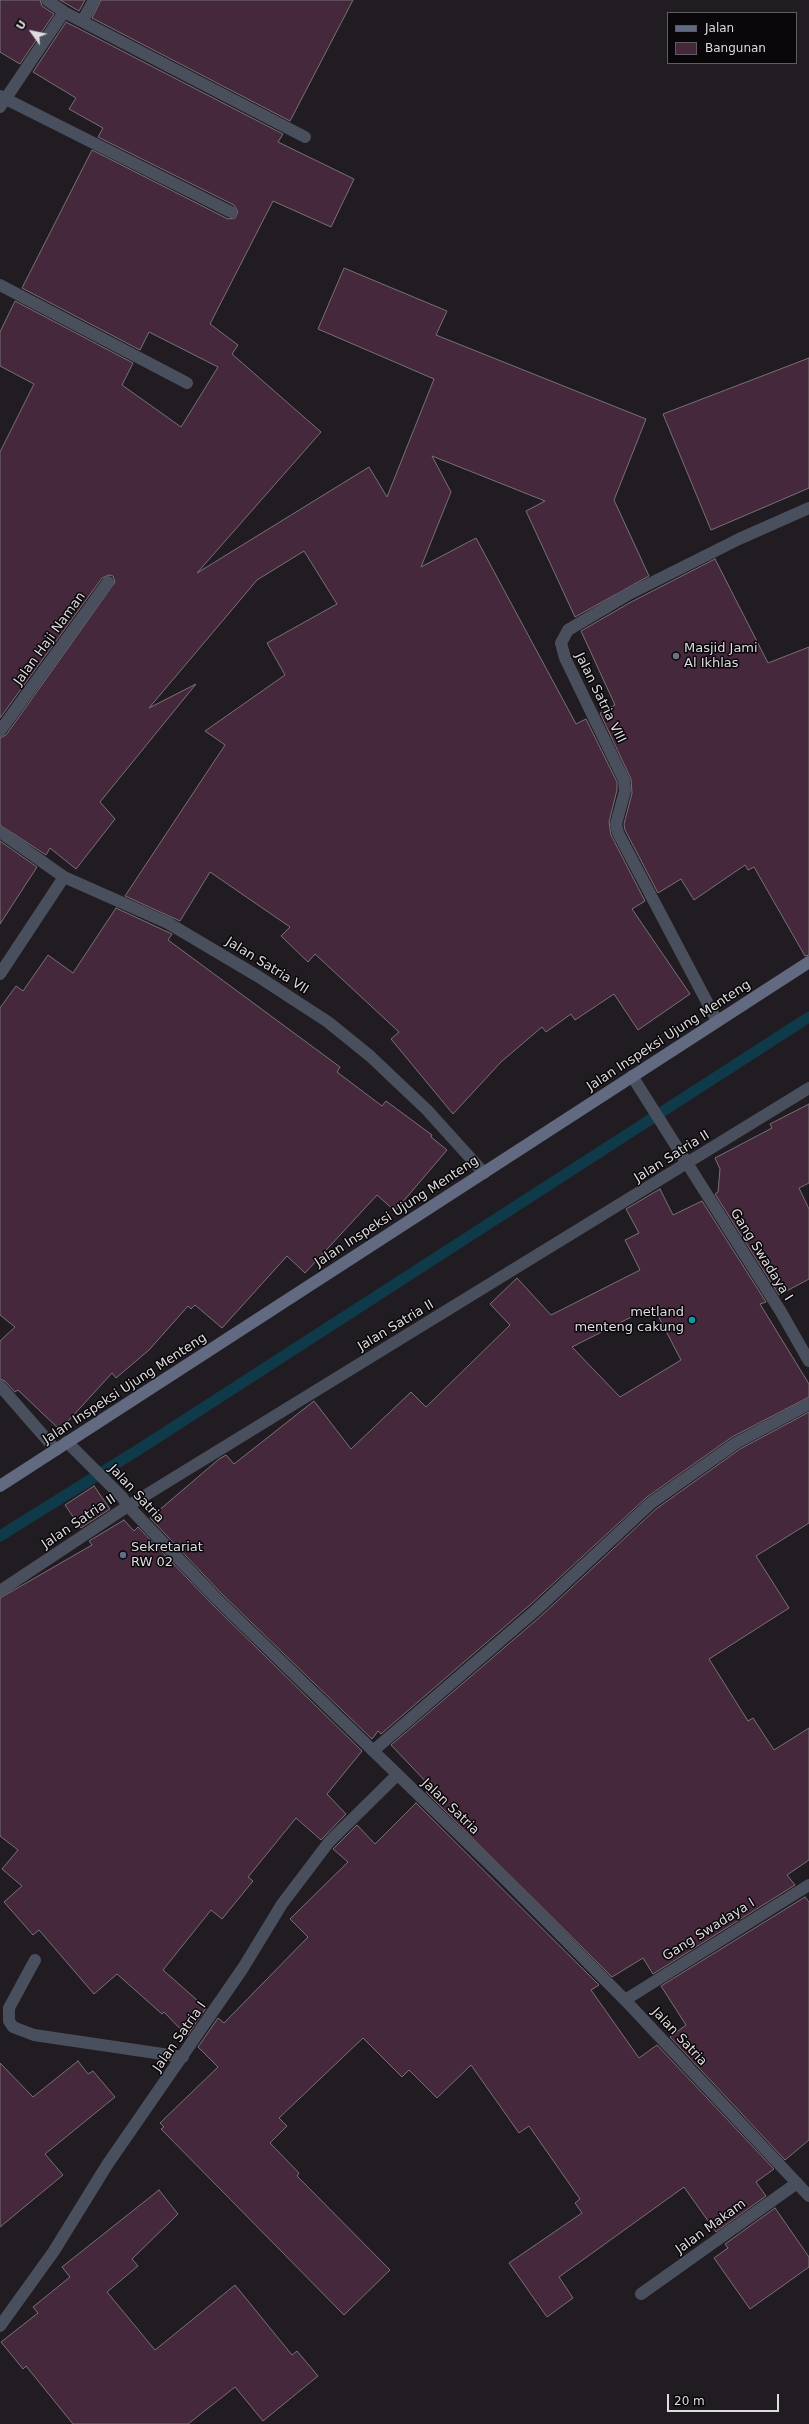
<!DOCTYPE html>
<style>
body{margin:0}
#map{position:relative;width:809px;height:2424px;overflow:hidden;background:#201c21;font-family:"DejaVu Sans",sans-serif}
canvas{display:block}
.legend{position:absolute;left:667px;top:12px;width:130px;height:52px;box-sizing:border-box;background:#090709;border:1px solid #5e5c5f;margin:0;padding:5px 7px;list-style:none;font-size:12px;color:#dedcdf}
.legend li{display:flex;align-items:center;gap:8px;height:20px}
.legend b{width:20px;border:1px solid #5e5c5f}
.north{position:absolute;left:12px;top:12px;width:40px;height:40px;-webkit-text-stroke:3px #090709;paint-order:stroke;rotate:303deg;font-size:11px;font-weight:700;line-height:16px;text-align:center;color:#dedcdf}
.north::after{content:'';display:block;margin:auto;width:14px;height:18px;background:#dedcdf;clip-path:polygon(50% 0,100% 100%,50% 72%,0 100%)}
.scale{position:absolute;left:667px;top:2394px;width:112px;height:18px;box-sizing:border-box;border:2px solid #dedcdf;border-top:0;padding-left:5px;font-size:12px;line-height:14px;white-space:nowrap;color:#dedcdf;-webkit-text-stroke:3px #090709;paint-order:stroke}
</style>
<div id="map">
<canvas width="809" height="2424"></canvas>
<ul class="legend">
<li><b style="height:5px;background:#626a81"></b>Jalan</li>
<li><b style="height:11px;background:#46283d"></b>Bangunan</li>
</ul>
<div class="north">U</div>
<div class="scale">20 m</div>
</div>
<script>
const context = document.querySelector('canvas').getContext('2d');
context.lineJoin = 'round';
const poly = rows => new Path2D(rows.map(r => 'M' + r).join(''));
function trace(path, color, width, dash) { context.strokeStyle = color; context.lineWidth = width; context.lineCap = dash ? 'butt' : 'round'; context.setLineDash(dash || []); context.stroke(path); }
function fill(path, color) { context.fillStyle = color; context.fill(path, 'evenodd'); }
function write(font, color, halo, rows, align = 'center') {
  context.font = font + ' "DejaVu Sans",sans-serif'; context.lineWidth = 3; context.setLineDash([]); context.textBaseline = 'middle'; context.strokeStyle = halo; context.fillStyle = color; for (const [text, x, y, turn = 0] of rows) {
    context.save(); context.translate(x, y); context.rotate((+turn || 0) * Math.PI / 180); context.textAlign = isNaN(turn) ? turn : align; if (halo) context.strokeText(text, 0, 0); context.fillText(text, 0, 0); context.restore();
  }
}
trace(poly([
 [0,1536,138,1450,809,1017]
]), '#0e3a4a', 11);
const building = poly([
 [0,0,40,0,42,6,54,14,20,64,0,52,0,0],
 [60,0,85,0,79,11,60,0],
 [101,0,353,0,290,121,92,18,101,0],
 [66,22,283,134,278,142,354,179,331,227,273,201,210,324,238,345,232,354,321,432,197,573,369,467,387,497,434,379,318,329,344,268,447,311,436,335,646,419,614,500,649,576,575,617,526,511,545,501,432,456,451,492,421,567,476,538,576,724,586,719,617,782,617,790,609,822,611,835,645,901,632,909,690,994,638,1030,614,994,575,1020,571,1014,546,1032,542,1027,501,1062,453,1114,391,1039,399,1032,315,954,308,962,281,936,290,927,210,872,180,921,125,896,225,745,205,731,285,675,267,643,337,604,304,551,257,580,149,708,196,684,100,802,115,819,76,869,50,848,46,855,0,825,0,738,6,735,115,582,113,576,109,575,102,578,0,718,0,452,34,384,0,366,0,332,15,301,133,363,122,385,181,427,218,367,149,332,140,350,22,288,92,150,228,219,235,218,238,212,234,205,98,137,103,128,69,109,76,98,33,72,66,22],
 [809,358,809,488,711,530,663,414,809,358],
 [715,559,768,663,809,647,809,955,805,956,754,867,748,870,745,865,694,900,681,879,658,893,625,830,624,824,632,793,631,779,600,713,615,705,581,631,631,602,715,559],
 [0,841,37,867,0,924,0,841],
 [116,908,172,934,168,940,340,1067,337,1072,382,1106,386,1101,432,1135,431,1137,447,1150,395,1211,377,1195,305,1273,287,1256,222,1328,195,1305,191,1309,188,1306,149,1350,116,1378,112,1373,60,1430,18,1390,15,1392,5,1381,0,1379,0,1341,15,1327,0,1315,0,1008,16,986,23,991,48,955,73,973,116,908],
 [809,1104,809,1183,799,1188,809,1209,809,1279,779,1295,715,1194,718,1192,720,1169,715,1158,772,1128,770,1124,809,1104],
 [660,1189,673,1215,702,1201,766,1302,760,1304,809,1384,809,1397,732,1437,647,1497,531,1604,381,1734,378,1731,372,1739,223,1595,150,1518,219,1459,226,1455,234,1464,314,1401,351,1449,411,1392,426,1407,510,1325,490,1304,517,1278,551,1315,640,1270,625,1240,639,1233,626,1209,660,1189],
 [653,1306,681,1360,620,1397,572,1347,653,1306],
 [809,1412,809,1523,756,1556,789,1608,709,1659,748,1721,753,1718,774,1750,809,1728,809,1860,787,1875,795,1885,653,1974,643,1958,612,1977,426,1792,431,1787,391,1745,541,1616,656,1509,740,1449,809,1412],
 [94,1486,110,1509,81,1528,65,1505,94,1486],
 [124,1520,134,1531,138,1527,213,1605,362,1751,327,1794,346,1814,321,1840,296,1818,248,1877,253,1881,222,1919,211,1910,163,1970,206,2008,187,2036,164,2012,162,2014,117,1974,94,1994,39,1930,33,1935,4,1902,22,1886,2,1869,18,1850,0,1836,0,1598,92,1545,89,1541,124,1520],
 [416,1803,599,1985,591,1990,639,2058,657,2045,774,2169,756,2182,766,2196,716,2232,684,2187,559,2277,573,2298,547,2317,509,2263,582,2213,575,2203,580,2199,529,2126,519,2133,471,2065,437,2098,409,2070,402,2077,363,2038,279,2118,287,2126,270,2143,299,2173,297,2176,390,2270,344,2315,161,2129,164,2127,160,2123,218,2067,198,2047,218,2018,224,2023,308,1937,290,1919,348,1862,333,1849,357,1825,375,1844,416,1803],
 [805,1897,809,1902,809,2140,785,2160,670,2037,686,2025,661,1986,805,1897],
 [78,2061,88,2074,93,2071,115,2097,45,2154,63,2175,0,2227,0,2063,33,2097,78,2061],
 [159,2190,178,2214,132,2259,138,2266,107,2292,155,2350,235,2285,292,2355,297,2351,318,2376,263,2421,235,2387,188,2424,73,2424,26,2366,23,2369,1,2342,38,2313,33,2307,70,2277,62,2267,159,2190],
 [775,2208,809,2257,809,2267,750,2309,714,2258,728,2248,725,2244,775,2208]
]);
fill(building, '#46283d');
trace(building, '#787176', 1);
trace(poly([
 [47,0,64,12,305,137],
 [83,20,94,0],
 [0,96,231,212],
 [0,107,64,12],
 [0,285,187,383],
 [0,731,108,582],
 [0,832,64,877,168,923,259,977,328,1022,370,1056,427,1110,484,1173],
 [0,974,64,877],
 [717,1021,618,833,616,824,625,791,624,780,565,658,561,643,568,630,627,595,739,539,809,508],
 [632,1076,781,1312,809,1361],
 [0,1386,56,1450],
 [67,1442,122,1497,128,1506,218,1600,504,1878,625,2000,809,2196],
 [0,1591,128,1506,809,1088],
 [373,1751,536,1610,651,1503,736,1443,809,1404],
 [35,1960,9,2008,9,2021,13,2027,34,2035,183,2057],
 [625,2000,809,1885],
 [641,2294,797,2183],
 [0,2326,54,2251,107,2165,243,1968,282,1904,329,1842,397,1775]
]), '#4a4f5d', 12);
trace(poly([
 [0,1486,809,962]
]), '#626a81', 12);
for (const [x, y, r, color] of [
 [676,656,4,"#6b7280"],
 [692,1320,4,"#0f9aa8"],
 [123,1555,4,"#5c6f8a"]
]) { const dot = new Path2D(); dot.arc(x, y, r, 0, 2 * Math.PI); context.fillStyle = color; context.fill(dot); trace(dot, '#090709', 1.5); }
write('13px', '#dedcdf', '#090709', [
 ["Jalan Haji Naman",50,639,-54],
 ["Jalan Satria VIII",600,698,64],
 ["Jalan Satria VII",267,966,32],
 ["Jalan Inspeksi Ujung Menteng",669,1036,-33],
 ["Jalan Satria II",672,1157,-32],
 ["Jalan Inspeksi Ujung Menteng",397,1212,-33],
 ["Gang Swadaya I",761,1255,58],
 ["Jalan Satria II",396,1326,-31],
 ["Jalan Inspeksi Ujung Menteng",125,1389,-33],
 ["Jalan Satria",136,1494,47],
 ["Jalan Satria II",79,1522,-34],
 ["Jalan Satria",450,1807,44],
 ["Gang Swadaya I",709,1930,-32],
 ["Jalan Satria I",180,2037,-55],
 ["Jalan Satria",679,2037,47],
 ["Jalan Makam",711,2227,-36]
]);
write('13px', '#dedcdf', '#090709', [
 ["Masjid Jami",684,649],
 ["Al Ikhlas",684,664],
 ["metland",684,1313,"right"],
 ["menteng cakung",684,1328,"right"],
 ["Sekretariat",131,1548],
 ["RW 02",131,1563]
], 'left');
</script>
